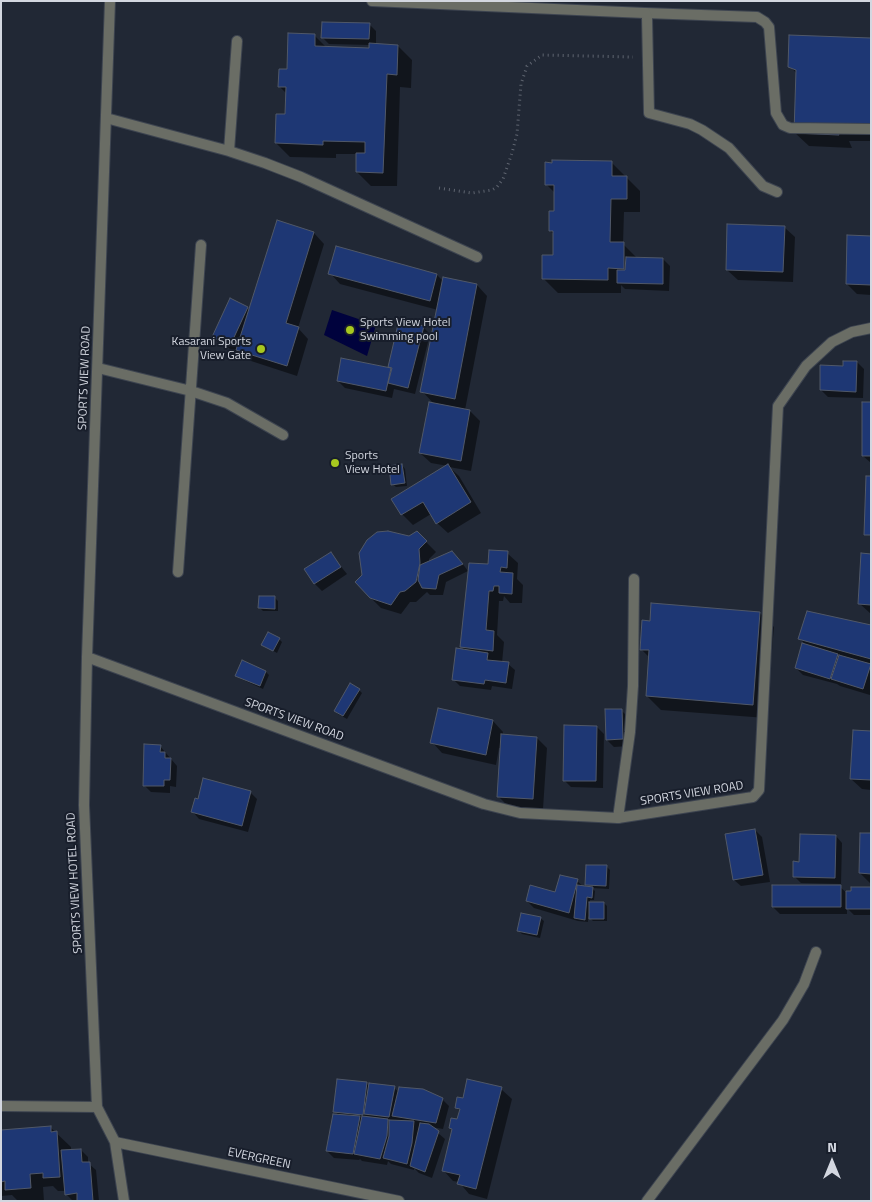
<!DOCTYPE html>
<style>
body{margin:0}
#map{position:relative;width:872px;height:1202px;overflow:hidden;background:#212835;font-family:"Titillium Web",sans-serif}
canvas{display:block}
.frame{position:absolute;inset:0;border:2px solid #d3d7e0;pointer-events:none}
.north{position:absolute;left:807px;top:1137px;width:50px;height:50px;-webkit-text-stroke:4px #181e2b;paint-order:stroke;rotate:0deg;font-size:14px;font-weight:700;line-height:20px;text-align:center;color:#d3d7e0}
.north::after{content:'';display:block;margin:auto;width:18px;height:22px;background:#d3d7e0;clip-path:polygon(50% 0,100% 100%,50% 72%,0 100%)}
</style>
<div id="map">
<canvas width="872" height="1202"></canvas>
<div class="frame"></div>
<div class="north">N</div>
</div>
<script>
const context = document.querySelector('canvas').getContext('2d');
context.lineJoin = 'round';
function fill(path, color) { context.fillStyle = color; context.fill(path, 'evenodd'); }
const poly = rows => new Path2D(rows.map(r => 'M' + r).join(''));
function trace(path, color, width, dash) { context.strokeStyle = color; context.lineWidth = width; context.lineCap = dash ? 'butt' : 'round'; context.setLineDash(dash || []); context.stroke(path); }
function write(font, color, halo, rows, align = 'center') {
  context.font = font + ' "Titillium Web",sans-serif'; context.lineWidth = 4; context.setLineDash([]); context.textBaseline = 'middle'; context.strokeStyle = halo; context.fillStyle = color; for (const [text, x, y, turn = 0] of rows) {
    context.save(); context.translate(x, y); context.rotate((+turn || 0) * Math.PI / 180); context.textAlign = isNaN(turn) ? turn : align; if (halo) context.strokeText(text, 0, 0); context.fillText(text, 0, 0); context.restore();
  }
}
fill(poly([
 [332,310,376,325,367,356,324,335]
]), '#00023d');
fill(poly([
 [369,24,376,31,376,45,398,46,412,60,411,88,400,87,397,186,371,186,357,172,357,154,336,154,336,158,290,157,276,143,286,116,287,94,280,87,288,70,315,36,327,48,370,49,370,45,329,44,322,37],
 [871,39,871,141,849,141,852,148,809,146,795,133,797,74,790,66],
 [611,162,640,191,640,212,624,212,623,244,637,258,663,259,670,266,669,291,625,289,621,285,621,293,558,293,544,279,554,257,555,235,550,231,555,213,556,194,546,184],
 [278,222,314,233,324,244,298,328,308,339,297,376,248,360,238,350,237,352,220,344,213,337,247,308,250,310],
 [784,227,795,237,793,282,738,280,727,270],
 [871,237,871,295,857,294,847,284],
 [330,273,437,275,444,282,444,279,477,285,487,296,465,410,470,411,480,421,471,471,449,467,459,476,481,513,448,533,437,523,431,514,413,525,402,514,448,466,431,463,420,453,434,404,422,391,438,310,340,284],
 [400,321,423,327,430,334,415,394,394,389,392,398,345,388,338,381,389,369],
 [857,362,864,369,863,398,828,397,821,390,844,367],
 [871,403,871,463,863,456],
 [402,465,405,469,407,486,396,487,393,484],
 [417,533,436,552,429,559,429,562,459,559,468,571,446,582,443,595,430,595,427,592,416,602,410,602,401,614,381,608,370,597,409,537],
 [330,553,347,574,322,591,315,584,305,569],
 [507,553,518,563,517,579,523,585,522,603,510,603,504,596,503,601,499,601,497,635,504,642,502,663,508,664,515,670,512,689,492,686,491,690,460,686,453,679,465,651,461,646,490,565],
 [871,555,871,614,860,604],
 [275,598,278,601,278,611,263,611,259,607],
 [760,613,774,627,766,718,661,710,647,696,650,658,641,649],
 [871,626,870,695,840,686,837,684,803,675,796,668,804,643,800,639],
 [279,639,282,642,277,653,263,645],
 [266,672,269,675,263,689,239,678,236,675],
 [359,690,362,693,347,719,338,714,335,711],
 [621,710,628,717,629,746,614,747,607,740],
 [493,721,503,732,502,736,537,738,547,748,543,809,509,807,498,796,501,748,499,748,496,765,442,753,432,742],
 [597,727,604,734,603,788,571,787,564,780],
 [871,732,871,790,862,789,851,779],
 [160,746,177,766,176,787,170,786,170,793,151,792,144,785],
 [250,792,257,799,248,832,199,819,193,812],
 [755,830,762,837,770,882,741,886,734,880],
 [871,834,871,884,860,873],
 [836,836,842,843,841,884,801,883,794,876,800,863],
 [587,866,607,867,610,870,609,889,592,888,595,891,594,900,590,900,590,903,604,903,607,906,607,921,593,921,588,916,588,922,578,921,534,908,527,901,556,893,577,881,584,887,586,887],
 [840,887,848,894,871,888,871,915,854,915,847,908,847,914,780,914,773,907],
 [540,918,544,921,540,938,522,934,519,931],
 [366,1083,370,1087,394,1088,399,1092,442,1099,449,1106,443,1129,431,1127,445,1139,432,1178,419,1173,414,1168,414,1170,391,1164,388,1161,387,1165,362,1161,360,1159,359,1160,334,1158,327,1151,339,1116,335,1111],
 [501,1089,512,1099,487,1199,469,1194,459,1182,453,1181,443,1170,453,1131,450,1128,458,1121,461,1112,456,1107,464,1099],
 [50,1127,71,1147,71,1151,81,1150,88,1157,88,1163,96,1170,99,1201,73,1201,66,1194,66,1191,58,1191,53,1186,43,1187,44,1201,18,1201,12,1195,1,1196,1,1131]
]), '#0007');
const building = poly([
 [322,22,370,23,369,39,321,38,322,22],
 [288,33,315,34,315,46,369,48,369,43,398,45,397,75,387,74,383,173,356,172,356,153,365,153,365,142,323,141,323,145,275,143,276,114,285,114,286,87,278,87,279,69,287,69,288,33],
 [789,35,871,38,871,133,836,128,839,135,794,133,796,70,788,67,789,35],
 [552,160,612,161,612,176,627,176,627,199,611,199,610,242,624,242,624,269,608,268,608,280,542,279,542,255,553,255,553,231,549,231,549,211,554,211,554,185,545,185,545,162,552,163,552,160],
 [277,220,314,232,286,323,299,327,287,366,236,350,277,220],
 [727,224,785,226,783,272,726,270,727,224],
 [847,235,871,236,871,285,846,284,847,235],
 [336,246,437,274,430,301,328,274,336,246],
 [626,257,663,258,663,284,617,283,617,270,625,270,626,257],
 [443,277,477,284,455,399,420,392,443,277],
 [230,298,248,307,230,346,212,337,230,298],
 [399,320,424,326,408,388,388,383,392,368,388,367,399,320],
 [341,358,391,368,386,391,337,381,341,358],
 [843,361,857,361,856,392,820,390,820,365,843,366,843,361],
 [429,402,470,410,461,461,419,453,429,402],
 [862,402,871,402,871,456,862,456,862,402],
 [402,464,405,483,391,485,389,466,402,464],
 [448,464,471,502,436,524,423,502,401,515,391,499,448,464],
 [866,476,871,476,871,535,864,535,866,476],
 [388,531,409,536,417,531,427,541,419,549,420,563,416,582,405,591,400,592,391,605,370,598,355,582,362,575,359,553,367,540,377,532,388,531],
 [489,550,508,551,507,568,501,567,500,572,513,573,512,594,499,593,499,586,494,586,493,591,489,591,486,630,494,631,493,651,460,647,469,563,488,564,489,550],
 [452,551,463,564,439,575,436,589,422,588,418,580,420,565,452,551],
 [331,552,341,567,314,584,304,569,331,552],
 [861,553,871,554,871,605,858,604,861,553],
 [259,596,275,596,275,609,258,608,259,596],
 [651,603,760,612,753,705,646,696,649,650,640,650,642,620,650,621,651,603],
 [807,611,871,625,871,659,798,639,807,611],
 [268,632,280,638,273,651,261,645,268,632],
 [802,643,838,654,830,679,795,668,802,643],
 [456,648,488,653,487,660,509,662,506,683,485,680,484,684,452,680,456,648],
 [839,655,871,664,863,689,831,679,839,655],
 [242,660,266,671,260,686,235,676,242,660],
 [350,683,360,689,343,716,334,711,350,683],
 [438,708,493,720,486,755,430,743,438,708],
 [605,709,622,709,623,739,606,740,605,709],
 [564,725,597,726,596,781,563,781,564,725],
 [853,730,871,731,871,780,850,779,853,730],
 [501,734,537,737,533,799,497,797,501,734],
 [144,744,161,745,160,752,165,752,165,758,171,758,170,780,164,780,164,786,143,786,144,744],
 [203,778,251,791,242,826,191,812,195,798,198,799,203,778],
 [755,829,763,875,733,880,725,834,755,829],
 [860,833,871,833,871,874,859,873,860,833],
 [800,834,836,835,835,878,793,877,793,861,799,862,800,834],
 [586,865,607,865,606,886,585,885,586,865],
 [560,875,578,879,569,913,526,901,530,885,555,892,560,875],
 [577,885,593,887,592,898,587,897,585,920,574,918,577,885],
 [772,885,841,885,841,907,772,907,772,885],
 [851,887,871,887,871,909,846,909,846,891,851,891,851,887],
 [589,902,604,902,604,919,589,919,589,902],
 [521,913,541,917,537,935,517,931,521,913],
 [337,1079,367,1082,363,1115,333,1112,337,1079],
 [467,1079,502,1087,476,1189,457,1184,460,1175,442,1171,452,1129,449,1128,451,1118,457,1119,460,1109,455,1108,457,1097,463,1098,467,1079],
 [369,1083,395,1086,389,1117,364,1114,369,1083],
 [399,1087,423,1089,443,1098,436,1123,392,1116,399,1087],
 [333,1114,360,1116,353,1154,326,1151,333,1114],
 [362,1116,388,1119,387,1136,380,1159,354,1154,362,1116],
 [389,1120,414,1121,412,1143,407,1164,383,1158,389,1136,389,1120],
 [420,1123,429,1124,439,1131,425,1172,410,1166,420,1123],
 [51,1126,51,1132,57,1131,60,1177,43,1178,43,1173,30,1174,31,1188,5,1190,5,1181,1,1182,1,1130,51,1126],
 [81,1149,82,1162,90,1162,93,1201,77,1201,77,1193,65,1195,61,1150,81,1149]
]);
fill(building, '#1e3774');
trace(building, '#505868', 1);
const service = poly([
 [645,13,757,17,765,22,769,27,776,113,783,125,790,128,871,129],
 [106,118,229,151,265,163,301,177,477,257],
 [229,151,237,41],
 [98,368,191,391,227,403,283,435],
 [178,572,201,245],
 [618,818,630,732,633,686,634,579]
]);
const minor = poly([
 [110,1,87,657,484,804,520,813,618,818,753,797,759,790,778,406,806,366,832,342,852,332,871,328],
 [372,1,645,13,647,17,649,113,690,124,702,130,729,148,763,186,777,192],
 [87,657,84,805,97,1107],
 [1,1106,97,1107,115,1142,124,1201],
 [115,1142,399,1201],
 [647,1201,783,1020,804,984,816,952]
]);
trace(service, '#3d4450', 12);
trace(minor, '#3d4450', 12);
trace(poly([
 [439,188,472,193,492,190,497,187,503,179,512,153,517,134,521,84,527,66,542,55,633,57]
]), '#5f6570', 3, [1, 4]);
trace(service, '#6a6d65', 10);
trace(minor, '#6a6d65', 10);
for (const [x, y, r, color] of [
 [350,330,5,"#a7c81f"],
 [261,349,5,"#a7c81f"],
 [335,463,5,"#a7c81f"]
]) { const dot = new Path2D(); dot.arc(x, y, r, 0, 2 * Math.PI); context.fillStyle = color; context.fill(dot); trace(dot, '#181e2b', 2); }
write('12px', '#d3d7e0', '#181e2b', [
 ["Sports View Hotel",360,323],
 ["Swimming pool",360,337],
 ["Kasarani Sports",251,342,"right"],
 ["View Gate",251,356,"right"],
 ["Sports",345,456],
 ["View Hotel",345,470]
], 'left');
write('12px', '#d3d7e0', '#181e2b', [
 ["SPORTS VIEW ROAD",85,378,-88],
 ["SPORTS VIEW ROAD",294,720,20],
 ["SPORTS VIEW ROAD",692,794,-9],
 ["SPORTS VIEW HOTEL ROAD",75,883,-93],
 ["EVERGREEN",259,1159,12]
]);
</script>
